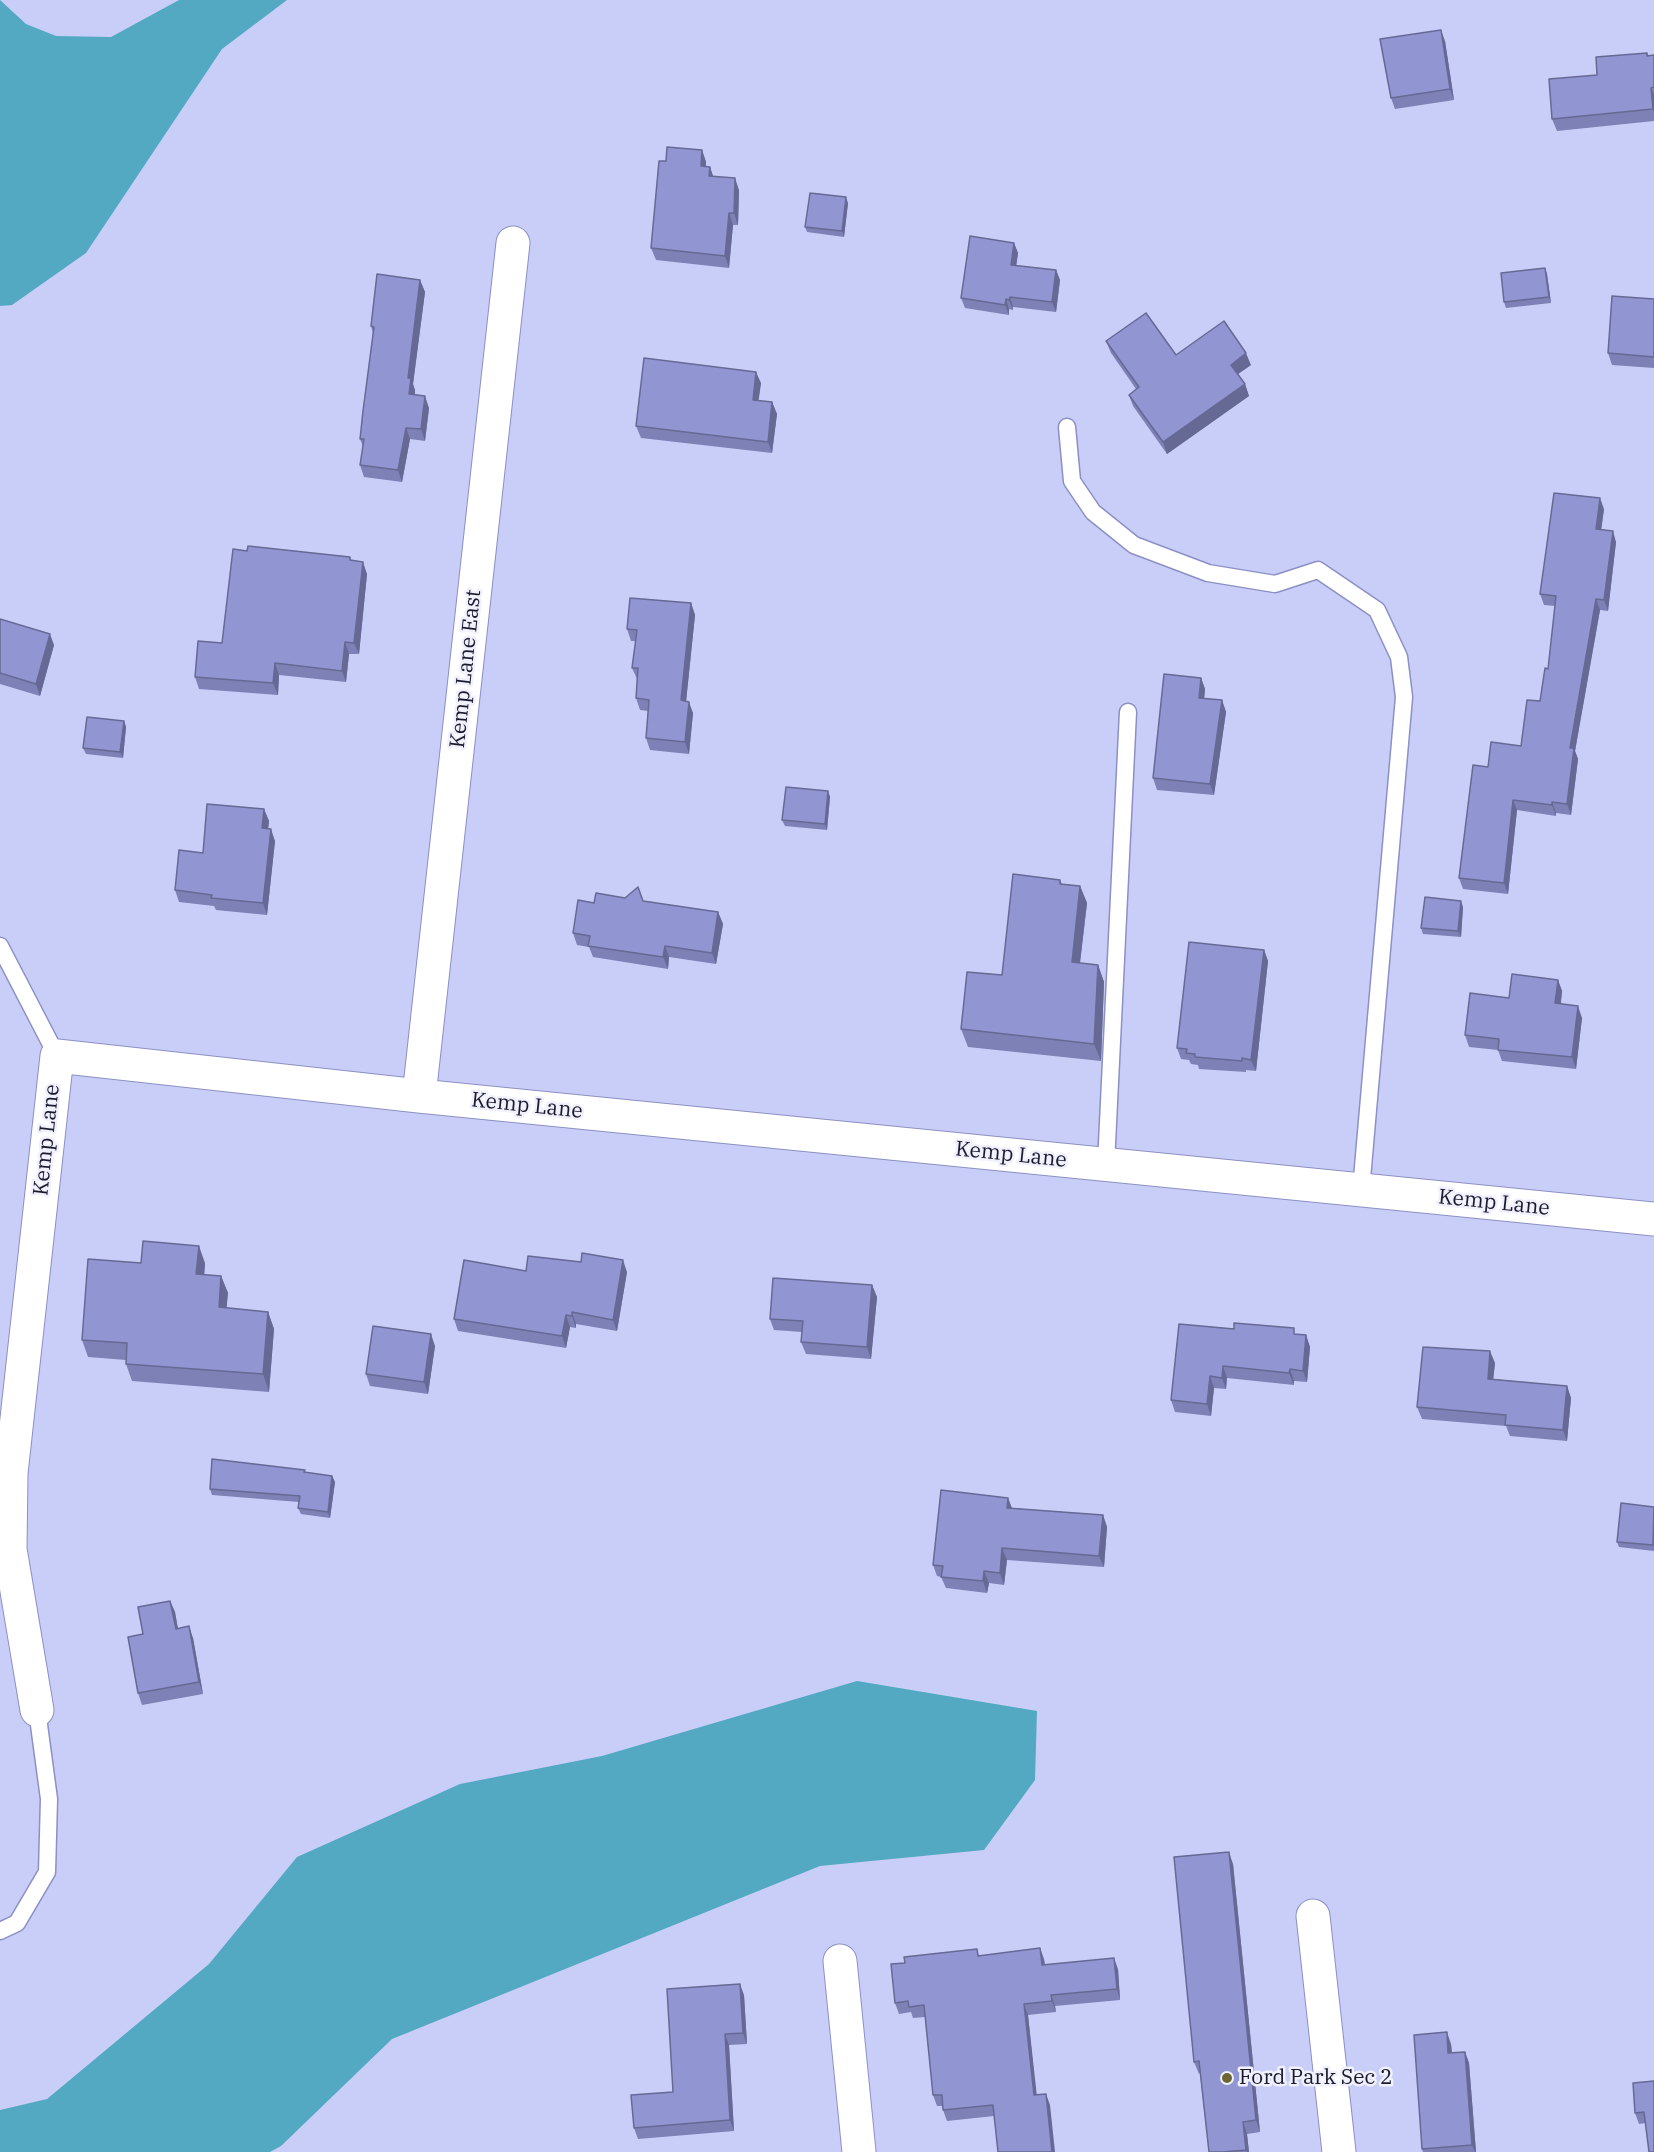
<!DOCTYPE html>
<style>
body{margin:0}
canvas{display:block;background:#c9cef9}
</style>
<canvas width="1654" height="2152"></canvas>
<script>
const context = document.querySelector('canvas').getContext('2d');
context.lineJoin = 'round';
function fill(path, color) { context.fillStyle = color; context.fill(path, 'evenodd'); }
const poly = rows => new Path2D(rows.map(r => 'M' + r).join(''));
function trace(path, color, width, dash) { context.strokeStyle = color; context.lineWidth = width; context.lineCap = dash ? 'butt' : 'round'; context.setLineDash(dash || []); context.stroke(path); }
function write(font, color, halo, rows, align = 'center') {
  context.font = font + ' "IBM Plex Serif",serif'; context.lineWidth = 5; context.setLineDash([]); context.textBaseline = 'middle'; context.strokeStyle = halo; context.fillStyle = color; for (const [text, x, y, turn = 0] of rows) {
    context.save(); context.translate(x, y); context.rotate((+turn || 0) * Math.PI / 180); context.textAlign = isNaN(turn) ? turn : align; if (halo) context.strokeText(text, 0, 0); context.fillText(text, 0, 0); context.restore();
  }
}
fill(poly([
 [0,0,26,24,56,36,111,37,179,0,287,0,222,49,86,253,12,305,0,306],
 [857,1681,1037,1711,1035,1780,984,1850,820,1866,392,2039,281,2146,270,2152,0,2152,0,2110,47,2099,209,1964,297,1857,460,1784,602,1756]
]), '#53a8c2');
const service = poly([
 [1067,427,1072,481,1093,512,1134,545,1208,573,1275,584,1318,570,1377,610,1399,657,1404,697,1361,1190],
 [0,946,57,1056],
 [1106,1164,1128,712],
 [0,1931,17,1923,47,1872,49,1799,37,1710]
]);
const minor = poly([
 [419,1096,513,243],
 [37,1710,10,1549,11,1473,57,1056,419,1096,1654,1219],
 [1313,1916,1339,2152],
 [840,1961,859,2152]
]);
trace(service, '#8c90c3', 19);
trace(minor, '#8c90c3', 35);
trace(service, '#fff', 16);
trace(minor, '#fff', 33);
fill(poly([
 [1445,41,1454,100,1395,109,1391,98],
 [1647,53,1649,56,1654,55,1654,121,1557,131,1552,119,1597,75],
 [702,150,706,162,706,167,710,167,713,176,739,190,738,225,733,225,729,268,656,260,651,248,666,161],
 [848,203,844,237,807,232,805,227],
 [1014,243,1018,253,1016,266,1056,270,1060,280,1056,312,1013,307,1013,310,1009,309,1009,315,965,308,961,298],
 [1545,268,1547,274,1551,303,1506,308,1504,302],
 [420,280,425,292,413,384,415,390,415,394,429,408,425,441,410,439,402,482,364,477,360,465,363,446,360,439,373,333,371,326],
 [1654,299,1654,368,1612,365,1608,353],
 [1106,341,1176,355,1251,365,1238,374,1245,384,1249,396,1167,454,1133,406,1129,395,1136,389,1111,353],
 [761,383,758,401,772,402,777,414,772,453,641,438,636,426],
 [1604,509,1601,529,1616,542,1608,611,1600,610,1575,751,1578,759,1571,815,1556,813,1556,816,1517,810,1508,894,1463,889,1459,878,1488,767,1521,746,1540,701,1548,669,1555,606,1544,605,1540,594],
 [247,551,350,557,351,560,367,574,359,654,349,654,346,682,279,675,278,695,199,689,195,677,222,643],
 [691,603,695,615,686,701,693,713,689,754,650,750,646,738,648,711,640,710,636,698,637,679,632,668,636,641,631,641,627,629],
 [0,619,54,645,40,696,0,684],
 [1201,678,1205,689,1204,699,1222,700,1226,712,1214,795,1157,790,1153,778],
 [124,721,126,727,123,758,86,754,83,748],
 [828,791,830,797,827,830,785,826,782,820],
 [264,809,269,821,268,828,275,841,267,915,216,910,214,906,179,902,175,890,203,853],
 [1060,880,1062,884,1080,886,1087,903,1080,963,1098,965,1104,982,1101,1061,968,1047,961,1029,1002,975],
 [643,901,718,912,723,924,716,964,669,957,668,969,593,957,589,947,577,945,573,933,594,903],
 [1463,907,1461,937,1423,934,1421,928],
 [1264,950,1268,961,1256,1071,1246,1070,1246,1072,1199,1069,1198,1065,1191,1064,1189,1060,1181,1059,1177,1048],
 [1558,980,1562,991,1561,1004,1582,1018,1576,1069,1502,1061,1498,1050,1469,1047,1465,1035,1509,998],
 [141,1263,205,1263,204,1275,221,1276,228,1293,226,1308,268,1312,274,1329,269,1392,132,1381,126,1364,126,1360,88,1357,82,1340],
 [526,1271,627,1272,617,1331,576,1324,576,1328,570,1327,566,1348,458,1331,454,1319],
 [872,1285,877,1297,871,1359,806,1354,801,1342,802,1332,774,1330,770,1319],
 [1179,1324,1306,1335,1310,1347,1307,1382,1294,1381,1294,1385,1227,1378,1226,1389,1214,1388,1211,1416,1175,1412,1171,1400],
 [435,1346,428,1394,370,1386,366,1374],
 [1495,1363,1493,1379,1567,1386,1571,1398,1567,1441,1510,1436,1506,1426,1422,1419,1417,1407],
 [305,1473,332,1476,335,1482,330,1518,301,1514,298,1508,299,1502,212,1495,210,1489],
 [1008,1498,1012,1508,1103,1515,1107,1527,1104,1567,1007,1560,1004,1585,989,1583,987,1593,946,1588,941,1577,937,1576,933,1565],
 [1654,1507,1654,1551,1619,1547,1617,1542],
 [170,1601,175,1612,178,1629,193,1638,203,1694,142,1705,138,1693,143,1634],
 [1233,1864,1260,2132,1247,2134,1249,2152,1209,2152,1200,2073,1199,2074,1194,2062],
 [977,1949,979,1956,1044,1959,1045,1965,1118,1969,1120,2000,1055,2006,1056,2012,1028,2015,1036,2095,1050,2105,994,2116,947,2121,943,2110,943,2106,937,2106,933,2095,925,2017,913,2018,911,2012,899,2014,895,2003,905,1963],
 [744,1995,747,2044,729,2045,734,2131,638,2139,634,2128,673,2092],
 [1451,2044,1452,2053,1465,2052,1469,2063,1476,2152,1423,2152,1422,2149],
 [1654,2081,1646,2123,1639,2124,1635,2113]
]), '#7d81b5');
fill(poly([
 [1441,30,1445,41,1454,100,1450,89],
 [1651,88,1654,95,1654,112,1653,109],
 [702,150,706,162,705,178,701,166],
 [710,167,714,179,709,176],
 [735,178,739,190,738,225,734,213],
 [846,197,848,203,844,237,842,231],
 [729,213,733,225,729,268,725,256],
 [1014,243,1018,253,1015,275,1011,265],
 [1545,268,1547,274,1551,303,1549,297],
 [1056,270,1060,280,1056,312,1052,302],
 [420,280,425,292,413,384,415,390,414,406,409,394,408,378],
 [1010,297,1013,307,1013,310,1009,300],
 [1006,299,1009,309,1009,315,1005,305],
 [1246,353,1251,365,1235,376,1231,365],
 [756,372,761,383,757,412,753,400],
 [1245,384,1249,396,1167,454,1163,442],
 [425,396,429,408,425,441,421,429],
 [772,402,777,414,772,453,768,442],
 [406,428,410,439,402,482,398,470],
 [1600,498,1604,509,1600,539,1596,529],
 [1613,531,1616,542,1608,611,1604,600],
 [363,562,367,574,359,654,354,643],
 [1596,599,1600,610,1575,751,1578,759,1571,815,1567,804,1570,748],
 [691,603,695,615,685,712,681,700],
 [50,634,54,645,40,696,36,684],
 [345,642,349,654,346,682,342,671],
 [275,663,279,675,278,695,273,683],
 [1201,678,1205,689,1203,710,1199,698],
 [1222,700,1226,712,1214,795,1210,784],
 [689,702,693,713,689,754,685,742],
 [124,721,126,727,123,758,120,752],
 [828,791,830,797,827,830,825,824],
 [1513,800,1517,810,1508,894,1504,883],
 [1552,802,1556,813,1556,816,1552,805],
 [264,809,269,821,267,840,262,828],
 [271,829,275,841,267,915,263,903],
 [1080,886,1087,903,1078,979,1072,962],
 [1461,901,1463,907,1461,937,1458,931],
 [718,912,723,924,716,964,712,953],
 [665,946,669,957,668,969,663,957],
 [1264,950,1268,961,1256,1071,1251,1060],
 [1098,965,1104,982,1101,1061,1094,1044],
 [1558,980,1562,991,1559,1015,1555,1003],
 [1578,1006,1582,1018,1576,1069,1572,1057],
 [199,1246,205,1263,203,1292,196,1274],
 [623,1260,627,1272,617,1331,613,1320],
 [221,1276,228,1293,225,1325,219,1307],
 [872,1285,877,1297,871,1359,867,1347],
 [268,1312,274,1329,269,1392,263,1374],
 [572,1312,576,1324,576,1328,572,1316],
 [566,1315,570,1327,566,1348,562,1336],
 [431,1334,435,1346,428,1394,424,1382],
 [1306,1335,1310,1347,1307,1382,1303,1371],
 [1490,1351,1495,1363,1492,1391,1488,1379],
 [1223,1366,1227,1378,1226,1389,1222,1378],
 [1290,1369,1294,1381,1294,1385,1289,1373],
 [1210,1376,1214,1388,1211,1416,1207,1404],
 [1567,1386,1571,1398,1567,1441,1563,1430],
 [332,1476,335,1482,330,1518,328,1512],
 [1008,1498,1012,1509,1007,1508],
 [1103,1515,1107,1527,1104,1567,1099,1556],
 [1002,1548,1007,1560,1004,1585,1000,1573],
 [984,1571,989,1583,987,1593,983,1581],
 [170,1601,175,1612,180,1641,176,1629],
 [189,1626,193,1638,203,1694,199,1682],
 [1229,1852,1233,1864,1260,2132,1256,2120],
 [1040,1948,1044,1959,1046,1976,1042,1965],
 [1114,1958,1118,1969,1120,2000,1117,1989],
 [740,1984,744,1995,747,2044,743,2033],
 [1051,1995,1055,2006,1056,2012,1052,2001],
 [1024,2004,1028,2015,1038,2106,1034,2095],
 [1447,2032,1451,2044,1453,2065,1448,2053],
 [725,2034,729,2045,734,2131,730,2120],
 [1465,2052,1469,2063,1476,2152,1475,2152,1472,2145],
 [1046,2094,1050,2105,1055,2152,1052,2152],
 [1243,2122,1247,2134,1249,2152,1247,2152,1246,2150]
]), '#666994');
const building = poly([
 [1441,30,1450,89,1391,98,1380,39,1441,30],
 [1647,53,1647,56,1654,55,1654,87,1651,88,1653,109,1552,119,1549,79,1597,75,1596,57,1647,53],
 [667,147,702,150,701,166,710,167,709,176,735,178,734,213,729,213,725,256,651,248,659,161,666,161,667,147],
 [810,193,846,197,842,231,805,227,810,193],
 [970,236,1014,243,1011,265,1056,270,1052,302,1010,297,1009,300,1006,299,1005,305,961,298,970,236],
 [1545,268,1549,297,1504,302,1501,273,1545,268],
 [377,274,420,280,408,378,411,378,409,394,425,396,421,429,406,428,398,470,360,465,364,439,360,439,363,411,374,327,371,326,377,274],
 [1612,296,1654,299,1654,357,1608,353,1612,296],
 [1146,313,1176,355,1224,321,1246,353,1231,365,1245,384,1163,442,1129,395,1139,387,1106,341,1146,313],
 [644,358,756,372,753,400,772,402,768,442,636,426,644,358],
 [1554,493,1600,498,1596,529,1613,531,1604,600,1596,599,1570,748,1574,748,1567,804,1552,802,1552,805,1513,800,1504,883,1459,878,1473,765,1488,767,1491,742,1521,746,1527,700,1540,701,1545,668,1548,669,1556,596,1540,594,1554,493],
 [248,546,350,557,350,560,363,562,354,643,345,642,342,671,275,663,273,683,195,677,198,641,222,643,233,549,247,551,248,546],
 [630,598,691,603,681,700,689,702,685,742,646,738,649,700,636,698,638,668,632,668,637,630,627,629,630,598],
 [0,619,50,634,36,684,0,673,0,619],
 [1164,674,1201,678,1199,698,1222,700,1210,784,1153,778,1164,674],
 [87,717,124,721,120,752,83,748,87,717],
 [786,787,828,791,825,824,782,820,786,787],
 [207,804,264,809,262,828,271,829,263,903,211,898,212,895,175,890,179,850,203,853,207,804],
 [1013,874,1060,880,1060,884,1080,886,1072,962,1098,965,1094,1044,961,1029,967,972,1002,975,1013,874],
 [638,887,643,901,718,912,712,953,665,946,663,957,588,946,590,936,573,933,578,900,594,903,596,893,625,898,638,887],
 [1425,897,1461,901,1458,931,1421,928,1425,897],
 [1189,942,1264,950,1251,1060,1242,1058,1242,1061,1195,1057,1195,1054,1186,1053,1187,1049,1177,1048,1189,942],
 [1512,974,1558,980,1555,1003,1578,1006,1572,1057,1498,1050,1499,1039,1465,1035,1470,993,1509,998,1512,974],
 [143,1241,199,1246,196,1274,221,1276,219,1307,268,1312,263,1374,126,1364,127,1343,82,1340,88,1259,141,1263,143,1241],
 [582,1253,623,1260,613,1320,572,1312,572,1316,566,1315,562,1336,454,1319,464,1260,526,1271,528,1256,581,1262,582,1253],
 [773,1278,872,1285,867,1347,801,1342,803,1321,770,1319,773,1278],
 [1234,1323,1294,1328,1294,1334,1306,1335,1303,1371,1290,1369,1289,1373,1223,1366,1222,1378,1210,1376,1207,1404,1171,1400,1179,1324,1234,1329,1234,1323],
 [373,1326,431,1334,424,1382,366,1374,373,1326],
 [1423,1347,1490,1351,1488,1379,1567,1386,1563,1430,1505,1425,1506,1415,1417,1407,1423,1347],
 [212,1459,305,1470,304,1472,332,1476,328,1512,298,1508,300,1496,210,1489,212,1459],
 [941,1490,1008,1498,1007,1508,1103,1515,1099,1556,1002,1548,1000,1573,984,1571,983,1581,941,1577,943,1566,933,1565,941,1490],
 [1621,1503,1654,1507,1653,1545,1617,1542,1621,1503],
 [170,1601,176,1629,189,1626,199,1682,138,1693,128,1637,143,1634,138,1607,170,1601],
 [1229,1852,1256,2120,1243,2122,1246,2150,1223,2152,1209,2152,1199,2061,1194,2062,1174,1857,1229,1852],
 [1040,1948,1042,1965,1114,1958,1117,1989,1051,1995,1052,2001,1024,2004,1034,2095,1046,2094,1052,2152,998,2152,993,2105,943,2110,942,2095,933,2095,924,2005,909,2007,908,2001,895,2003,891,1964,905,1963,904,1957,977,1949,978,1956,1040,1948],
 [740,1984,743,2033,725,2034,730,2120,634,2128,631,2095,673,2092,667,1989,740,1984],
 [1447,2032,1448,2053,1465,2052,1472,2145,1422,2149,1414,2035,1447,2032],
 [1654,2081,1654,2152,1649,2152,1644,2112,1635,2113,1633,2083,1654,2081]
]);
fill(building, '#9196d3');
trace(building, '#666994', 1.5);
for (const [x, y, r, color] of [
 [1227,2078,6,"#6d6532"]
]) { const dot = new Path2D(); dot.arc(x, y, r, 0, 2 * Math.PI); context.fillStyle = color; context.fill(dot); trace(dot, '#f0f1fd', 2); }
write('21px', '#191a2d', '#f0f1fd', [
 ["Kemp Lane East",466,669,-84],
 ["Kemp Lane",527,1106,6],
 ["Kemp Lane",47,1140,-84],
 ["Kemp Lane",1011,1155,6],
 ["Kemp Lane",1494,1203,6]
]);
write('21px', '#191a2d', '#f0f1fd', [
 ["Ford Park Sec 2",1239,2078]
], 'left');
</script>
